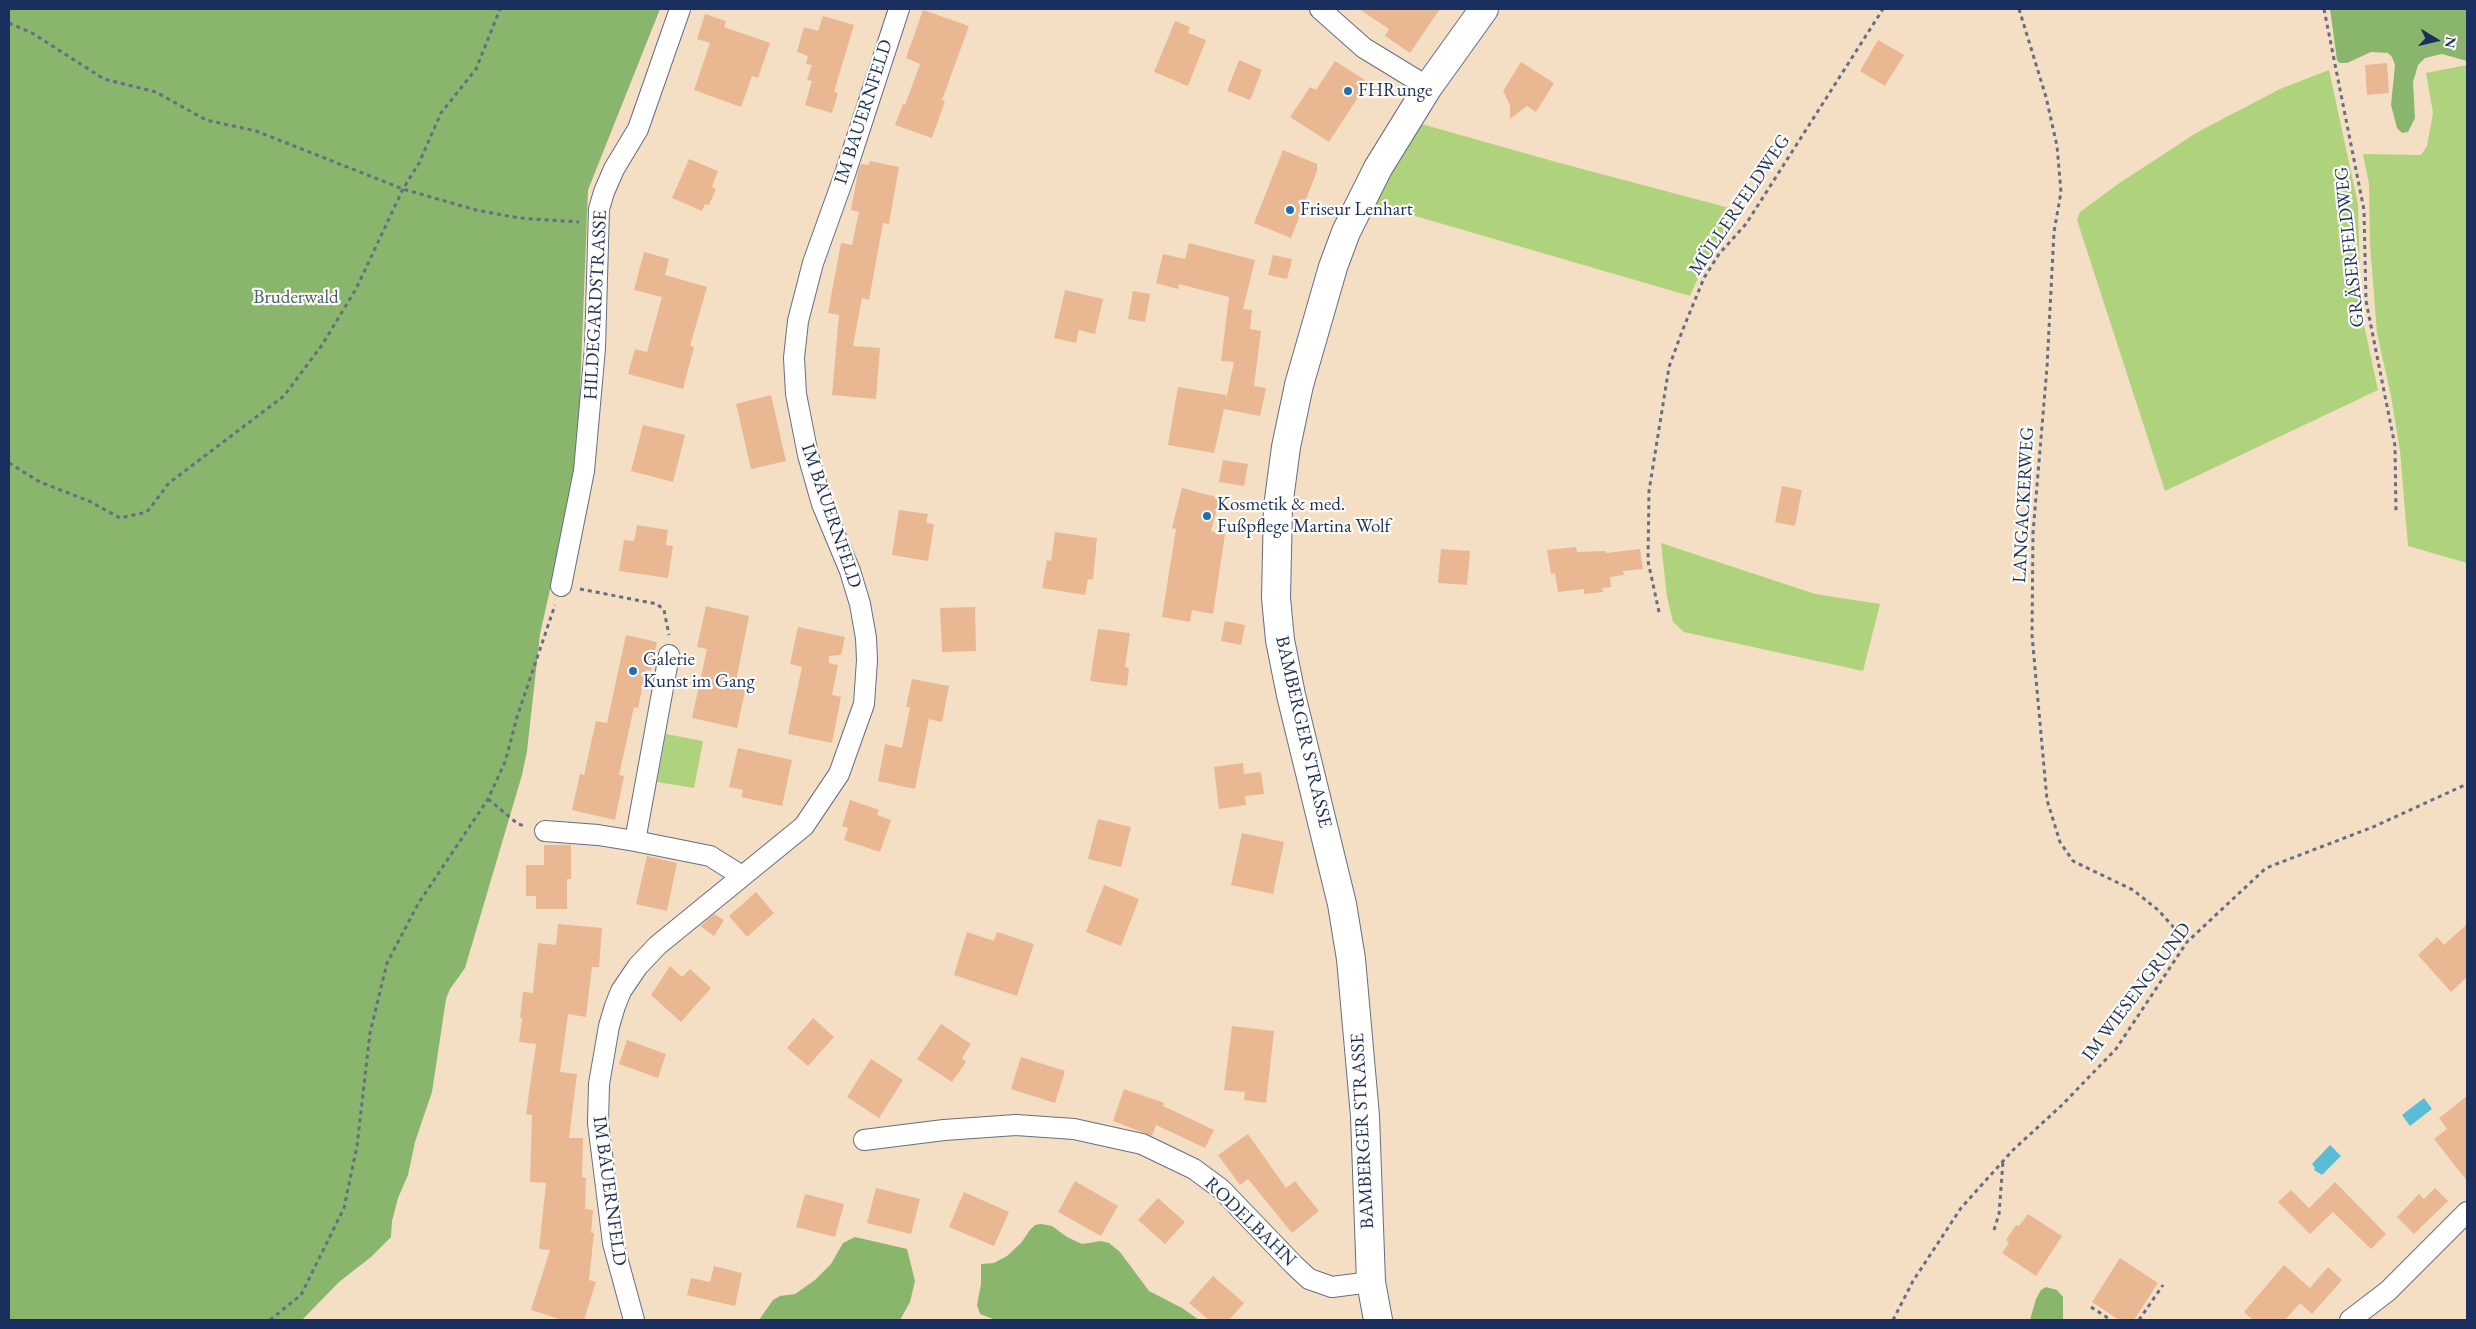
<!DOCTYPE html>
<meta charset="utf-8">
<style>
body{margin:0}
#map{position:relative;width:2476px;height:1329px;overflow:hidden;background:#f4dfc4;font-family:"EB Garamond",serif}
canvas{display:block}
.frame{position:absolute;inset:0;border:10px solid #1b2f5e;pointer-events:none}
.north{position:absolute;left:2411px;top:15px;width:50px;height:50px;-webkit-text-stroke:4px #fdfcf7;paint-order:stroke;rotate:99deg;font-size:14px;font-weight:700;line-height:20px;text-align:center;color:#1b2f5e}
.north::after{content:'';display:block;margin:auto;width:18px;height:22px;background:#1b2f5e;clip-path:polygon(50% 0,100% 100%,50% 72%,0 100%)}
</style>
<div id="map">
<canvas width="2476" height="1329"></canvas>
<div class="frame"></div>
<div class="north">N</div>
</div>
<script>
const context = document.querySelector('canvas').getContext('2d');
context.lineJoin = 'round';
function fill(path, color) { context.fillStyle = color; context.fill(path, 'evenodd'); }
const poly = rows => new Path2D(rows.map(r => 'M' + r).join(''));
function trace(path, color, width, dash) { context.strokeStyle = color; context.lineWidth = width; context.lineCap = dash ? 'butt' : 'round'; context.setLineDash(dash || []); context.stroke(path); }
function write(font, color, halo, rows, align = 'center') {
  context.font = font + ' "EB Garamond",serif'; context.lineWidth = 4.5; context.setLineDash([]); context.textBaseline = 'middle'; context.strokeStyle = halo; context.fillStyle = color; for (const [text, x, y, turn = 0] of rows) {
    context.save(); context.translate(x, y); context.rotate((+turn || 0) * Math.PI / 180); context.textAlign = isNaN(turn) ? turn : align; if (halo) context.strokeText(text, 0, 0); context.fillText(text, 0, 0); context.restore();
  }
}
fill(poly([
 [2467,65,2467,563,2408,546,2400,451,2391,396,2377,333,2370,244,2369,184,2363,154,2421,155,2427,146,2433,113,2426,73],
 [2329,70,2358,204,2361,311,2378,390,2165,491,2077,220,2080,212,2118,184,2196,133,2280,89],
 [1418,123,1556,162,1737,210,1704,264,1690,296,1374,204],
 [1661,543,1815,594,1880,604,1863,671,1684,632,1673,622,1667,597],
 [666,734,703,741,694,788,657,782]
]), '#aed37c');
fill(poly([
 [9,9,660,9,588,190,577,469,540,634,527,751,522,775,465,968,450,989,446,999,432,1092,415,1142,408,1175,398,1198,392,1221,391,1237,371,1257,339,1282,302,1320,9,1320],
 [2330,9,2467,9,2467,61,2442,54,2425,58,2418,65,2413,82,2415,118,2408,132,2402,133,2397,128,2391,105,2395,65,2392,57,2388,53,2371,52,2347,63,2340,63,2337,60],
 [1041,1224,1052,1226,1067,1237,1082,1244,1101,1241,1109,1243,1120,1252,1149,1291,1182,1308,1199,1320,996,1320,980,1314,977,1305,981,1284,981,1264,994,1263,1007,1256,1021,1243,1030,1230,1035,1225],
 [855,1237,907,1249,915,1281,910,1302,900,1320,759,1320,773,1300,780,1296,795,1294,815,1280,831,1264,843,1243],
 [2046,1287,2057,1290,2063,1297,2063,1320,2030,1320,2036,1299,2041,1290]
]), '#8ab56c');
fill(poly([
 [2424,1098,2432,1109,2410,1126,2402,1115],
 [2330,1145,2341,1156,2322,1175,2314,1170,2315,1168,2312,1164]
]), '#59bdd7');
fill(poly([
 [1359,9,1440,9,1410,53,1385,36,1389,29],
 [923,10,969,26,942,100,945,101,932,138,895,125,903,104,905,105,920,64,906,58],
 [705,14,726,21,724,27,770,43,758,78,752,76,741,107,694,90,710,43,697,39],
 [823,16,854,25,834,92,838,93,832,113,805,105,812,81,807,80,812,65,806,64,808,56,797,52,804,27,818,31],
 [1175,21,1190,27,1188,33,1206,40,1188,86,1154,72],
 [1878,40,1904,55,1885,86,1860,71],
 [1239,60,1262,70,1250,100,1227,91],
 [1335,61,1368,82,1329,142,1290,117,1310,87,1316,90],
 [1521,62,1554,83,1536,112,1527,106,1510,119,1510,105,1503,91],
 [2387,63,2389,93,2367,95,2365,65],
 [1283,150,1317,164,1317,171,1291,238,1254,223],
 [689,159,718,171,712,187,716,189,709,205,705,204,702,211,672,198],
 [870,161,899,167,889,224,883,223,869,300,862,298,853,346,880,348,876,399,832,395,839,315,828,313,841,243,852,245,859,212,851,210,858,172,861,164,869,165],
 [1189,243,1255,260,1243,309,1252,310,1250,329,1261,331,1254,386,1266,388,1260,416,1224,409,1214,453,1168,445,1178,387,1226,395,1226,400,1234,362,1221,361,1229,297,1179,284,1178,289,1156,283,1163,254,1185,259],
 [644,252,669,259,665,275,707,287,690,346,694,347,683,389,628,374,635,349,647,352,662,297,634,290],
 [1273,255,1292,259,1287,279,1268,275],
 [1065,290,1103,299,1095,334,1079,330,1076,343,1054,338],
 [1133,291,1150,294,1145,322,1128,319],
 [771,395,786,461,751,469,736,404],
 [643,425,685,435,673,482,631,471],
 [1223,460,1248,464,1244,486,1219,482],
 [1782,486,1802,490,1795,526,1775,522],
 [1182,488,1220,498,1211,531,1225,534,1213,614,1192,610,1190,622,1162,617,1176,529,1172,528],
 [899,510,928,514,926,523,934,524,928,561,892,555],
 [637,525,668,530,666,545,673,546,668,578,619,571,624,540,634,541],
 [1055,532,1097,538,1093,580,1088,579,1085,595,1042,588,1047,560,1051,561],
 [1576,547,1577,552,1605,551,1606,553,1640,549,1643,569,1623,571,1624,575,1610,577,1611,587,1602,588,1603,592,1584,594,1584,589,1558,592,1555,573,1551,574,1547,550],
 [1441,549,1470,551,1467,585,1438,583],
 [706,606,749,616,737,676,748,678,737,728,692,718,707,649,697,647],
 [975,607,976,651,942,652,940,608],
 [1225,621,1245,625,1241,645,1221,641],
 [798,627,845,637,841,655,829,656,829,663,838,665,832,695,841,697,832,743,788,734,802,667,790,664],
 [1098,629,1130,633,1125,667,1129,668,1127,686,1090,681],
 [626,635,657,642,651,671,646,670,638,708,634,707,619,775,624,776,615,820,572,810,580,774,584,775,596,721,607,723],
 [912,679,949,686,942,722,929,719,915,789,878,781,885,744,902,748,910,707,906,707],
 [738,748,792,760,782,806,741,797,743,790,729,787],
 [1243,763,1244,774,1261,772,1264,794,1245,796,1246,805,1219,809,1214,767],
 [850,800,879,810,877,815,891,820,880,852,844,840,848,828,842,826],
 [1098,819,1131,827,1121,867,1088,859],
 [1242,833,1284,842,1273,894,1231,885],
 [544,845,571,845,571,879,567,879,567,909,536,909,536,896,526,896,526,865,544,865],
 [647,856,677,863,667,911,636,904],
 [1104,885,1139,899,1121,946,1086,932],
 [756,892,774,913,747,937,729,916],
 [714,914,724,920,714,936,700,926],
 [558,924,602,928,599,967,592,967,586,1017,568,1014,560,1072,577,1074,569,1138,583,1138,582,1177,586,1178,585,1209,593,1210,591,1233,594,1233,589,1280,596,1282,584,1320,562,1320,531,1310,550,1250,539,1249,546,1183,530,1182,532,1115,526,1114,536,1044,519,1042,522,1018,520,1018,523,992,533,993,538,943,556,945],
 [2467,924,2467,977,2451,992,2418,955,2437,937,2444,945],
 [967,932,994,941,997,932,1034,944,1017,996,954,975],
 [670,966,682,977,690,969,711,988,681,1022,651,995],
 [813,1018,834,1037,808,1066,787,1048],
 [941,1024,971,1044,962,1058,966,1062,952,1082,917,1059],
 [1232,1026,1274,1031,1266,1103,1244,1100,1245,1092,1224,1090],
 [627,1040,666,1054,658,1078,619,1064],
 [1021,1057,1065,1071,1055,1103,1011,1089],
 [871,1059,903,1080,879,1118,847,1097],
 [1124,1089,1164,1103,1163,1106,1214,1130,1205,1148,1156,1125,1152,1136,1113,1121],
 [2467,1096,2467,1181,2434,1139,2447,1129,2439,1118],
 [1248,1134,1286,1188,1295,1181,1319,1211,1292,1233,1248,1179,1240,1185,1218,1155],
 [1075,1181,1118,1206,1101,1236,1058,1212],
 [2335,1182,2386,1234,2371,1249,2333,1212,2310,1234,2278,1202,2291,1190,2309,1208],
 [876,1188,920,1199,911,1234,867,1223],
 [2435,1188,2448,1201,2414,1234,2397,1217,2419,1194,2424,1199],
 [964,1192,1009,1212,994,1246,949,1227],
 [805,1194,844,1204,835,1237,796,1227],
 [1158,1198,1185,1222,1165,1244,1138,1220],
 [2028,1214,2062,1236,2036,1276,2002,1253,2009,1243,2006,1240,2016,1225,2019,1226],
 [2120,1258,2158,1283,2134,1320,2119,1320,2092,1302],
 [2284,1265,2310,1288,2328,1267,2342,1280,2312,1314,2300,1303,2285,1320,2253,1320,2244,1312],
 [714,1266,742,1273,735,1306,687,1295,691,1278,710,1282],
 [1213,1276,1244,1303,1229,1320,1209,1320,1189,1303]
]), '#eab793');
const street = poly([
 [1320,9,1364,48,1428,87],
 [561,586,584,471,595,348,599,209,604,192,614,169,638,129,680,9],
 [545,831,598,835,635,841,669,655],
 [635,841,710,856,742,876],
 [864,1140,944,1130,1016,1125,1074,1129,1142,1144,1194,1169,1221,1189,1294,1265,1309,1279,1332,1287,1371,1282],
 [634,1320,613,1243,598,1123,599,1084,609,1026,615,1006,621,991,638,966,658,945,804,826,839,774,864,704,867,660,866,638,860,604,850,571,822,504,808,455,796,394,794,358,798,321,813,263,846,171,899,9],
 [2350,1320,2388,1291,2467,1212]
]);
const secondary = poly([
 [1378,1320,1371,1282,1365,1116,1351,959,1342,904,1291,695,1280,640,1276,598,1278,507,1286,447,1299,385,1333,267,1346,232,1378,168,1428,87,1484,9]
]);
trace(street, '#676d82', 22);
trace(secondary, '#676d82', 30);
trace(poly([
 [2019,9,2046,97,2057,146,2061,192,2054,232,2047,367,2033,533,2032,635,2047,800,2060,842,2073,861,2133,890,2158,910,2187,942],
 [2324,9,2364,210,2366,301,2395,446,2396,512],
 [9,23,32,33,104,79,156,92,206,120,256,131,403,189,476,210,519,218,579,222],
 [9,463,40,482,89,501,120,518,147,512,169,483,284,396,322,345,356,289,403,189,419,163,441,113,476,69,500,9],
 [580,589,657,604,664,610,669,635],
 [1659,612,1648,561,1649,491,1669,367,1683,329,1704,278,1719,254,1746,224,1883,9],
 [488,799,518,824,525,826],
 [1994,1230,1999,1214,2003,1161],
 [2091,1307,2111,1320],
 [270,1320,301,1295,344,1208,357,1146,370,1033,387,963,418,904,488,799,505,762,517,717,555,605],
 [1893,1320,1913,1281,1961,1208,2013,1150,2062,1105,2116,1049,2187,942,2266,868,2373,827,2467,784],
 [2139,1320,2163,1285]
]), '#676d82', 3, [4, 4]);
trace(street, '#fff', 20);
trace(secondary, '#fff', 28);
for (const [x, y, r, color] of [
 [1348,91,5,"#1f6fb2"],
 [1290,210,5,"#1f6fb2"],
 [1207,516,5,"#1f6fb2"],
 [633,671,5,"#1f6fb2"]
]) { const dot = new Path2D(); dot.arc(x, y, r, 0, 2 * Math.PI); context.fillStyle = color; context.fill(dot); trace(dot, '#fdfcf7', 2); }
write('19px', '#1b2f5e', '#fdfcf7', [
 ["FHRunge",1358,91],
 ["Friseur Lenhart",1300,210],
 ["Kosmetik & med.",1217,505],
 ["Fußpflege Martina Wolf",1217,527],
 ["Galerie",643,660],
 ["Kunst im Gang",643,682]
], 'left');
write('19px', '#1b2f5e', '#fdfcf7', [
 ["IM BAUERNFELD",864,112,-72],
 ["MÜLLERFELDWEG",1740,205,-56],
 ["GRÄSERFELDWEG",2350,247,-96],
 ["HILDEGARDSTRASSE",596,305,-87],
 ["LANGACKERWEG",2024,505,-87],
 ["IM BAUERNFELD",831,516,71],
 ["BAMBERGER STRASSE",1303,732,77],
 ["IM WIESENGRUND",2137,992,-53],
 ["BAMBERGER STRASSE",1363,1131,-93],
 ["IM BAUERNFELD",609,1191,82],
 ["RODELBAHN",1250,1222,44]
]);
write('19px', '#476067', '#fdfcf7', [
 ["Bruderwald",296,298]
]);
</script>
